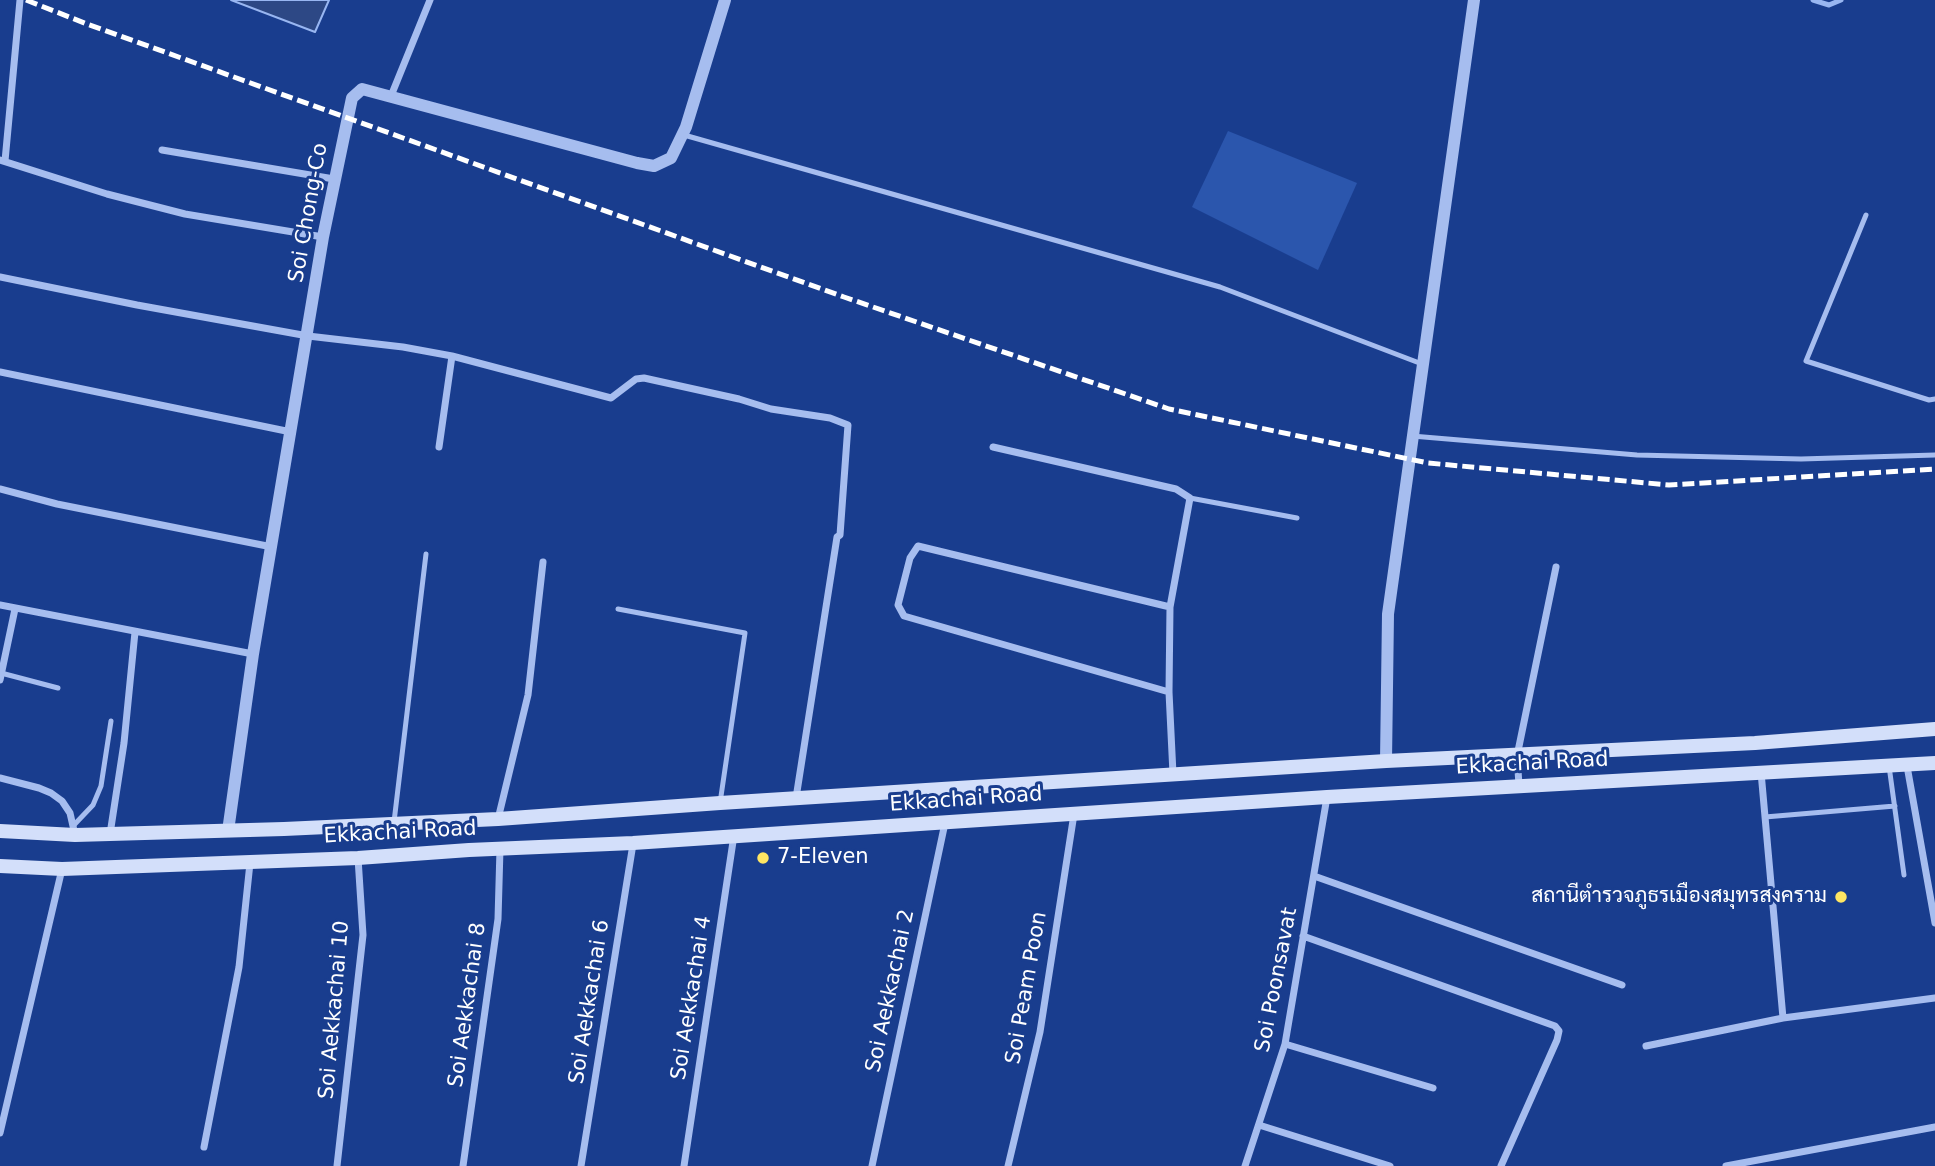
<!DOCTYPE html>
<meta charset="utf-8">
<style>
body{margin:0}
canvas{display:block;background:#193d8e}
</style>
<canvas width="1935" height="1166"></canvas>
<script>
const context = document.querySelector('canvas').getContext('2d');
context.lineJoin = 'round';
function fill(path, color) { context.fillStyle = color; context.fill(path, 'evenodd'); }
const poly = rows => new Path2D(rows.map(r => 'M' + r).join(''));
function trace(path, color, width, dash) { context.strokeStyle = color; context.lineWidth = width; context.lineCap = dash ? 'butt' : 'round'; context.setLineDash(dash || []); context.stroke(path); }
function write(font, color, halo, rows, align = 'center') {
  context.font = font + ' "DejaVu Sans",Sarabun,sans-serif'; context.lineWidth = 6; context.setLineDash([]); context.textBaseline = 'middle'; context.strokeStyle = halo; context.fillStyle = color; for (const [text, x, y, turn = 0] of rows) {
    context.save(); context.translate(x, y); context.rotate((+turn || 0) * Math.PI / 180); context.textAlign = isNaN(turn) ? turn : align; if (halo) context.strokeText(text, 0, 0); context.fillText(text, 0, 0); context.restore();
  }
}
fill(poly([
 [1228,131,1357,183,1318,270,1192,207]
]), '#2b56ad');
const water = poly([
 [231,0,329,0,315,32,231,0]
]);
fill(water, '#2d4885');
trace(water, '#98b6f1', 2);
trace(poly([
 [1813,0,1829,5,1841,0]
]), '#98b6f1', 5);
trace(poly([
 [684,135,1220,287,1422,364],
 [1866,215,1806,361,1929,400,1935,399],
 [1412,436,1637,455,1801,459,1935,455],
 [1190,498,1297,518],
 [618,609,745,633,720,803],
 [1,673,58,688],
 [1889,766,1904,875],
 [1765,817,1895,806],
 [394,822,426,554],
 [73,826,93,805,101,786,111,721]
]), '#a6bdef', 5);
trace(poly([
 [391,96,430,0],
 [162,150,334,179],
 [0,160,107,194,185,214,323,237],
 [5,161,20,0],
 [0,277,137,305,308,336,403,347,452,356,611,398,636,379,644,378,739,399,771,409,830,418,848,425,840,535,837,537,796,798],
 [0,372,291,432],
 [439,447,452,356],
 [993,447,1176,489,1190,498,1170,607,1169,692,1173,774],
 [0,489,57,504,272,547],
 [0,605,253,654],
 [0,680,15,609],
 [1169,692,904,616,898,605,910,558,918,546,1170,607],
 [1907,766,1935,923],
 [1761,772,1783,1018],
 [0,778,39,788,51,793,62,801,70,813,75,835],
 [1519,785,1517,756,1556,567],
 [498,819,528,695,543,562],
 [110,834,124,743,135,632],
 [1314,876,1622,985],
 [1303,936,1555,1026,1559,1031,1557,1040,1501,1166],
 [1285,1044,1433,1088],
 [1646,1046,1783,1018,1935,998],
 [1259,1125,1390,1166],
 [0,1133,62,869],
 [204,1147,239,967,250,863],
 [337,1166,363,935,358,858],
 [463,1166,498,919,500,849],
 [581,1166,633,844],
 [684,1166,734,835],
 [872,1166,945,823],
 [1008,1166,1040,1032,1074,814],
 [1245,1166,1285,1044,1327,797],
 [1726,1166,1935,1127]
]), '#a6bdef', 7);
trace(poly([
 [1386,761,1388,614,1474,0],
 [228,831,253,654,323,237,352,98,362,89,637,163,654,166,671,158,686,127,725,0]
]), '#a6bdef', 12);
trace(poly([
 [0,831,75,835,284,829,498,819,720,803,1386,761,1755,743,1935,729],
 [0,866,62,869,358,858,469,850,633,843,1327,797,1935,763]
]), '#d3dffa', 14);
trace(poly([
 [26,0,87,24,844,297,1169,409,1428,463,1669,485,1935,469]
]), '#fff', 5, [12, 5]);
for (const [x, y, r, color] of [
 [763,858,7,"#ffe663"],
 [1841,897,7,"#ffe663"]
]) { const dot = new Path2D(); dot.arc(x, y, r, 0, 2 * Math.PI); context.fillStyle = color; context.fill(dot); trace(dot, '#193d8e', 2.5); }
write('21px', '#fff', '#193d8e', [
 ["Soi Chong-Co",309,213,-80],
 ["Ekkachai Road",1532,764,-3],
 ["Ekkachai Road",966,800,-4],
 ["Ekkachai Road",400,833,-3],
 ["Soi Poonsavat",1277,980,-79],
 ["Soi Peam Poon",1027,988,-80],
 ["Soi Aekkachai 2",891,991,-78],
 ["Soi Aekkachai 4",692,998,-81],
 ["Soi Aekkachai 6",590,1002,-81],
 ["Soi Aekkachai 8",468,1005,-82],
 ["Soi Aekkachai 10",335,1010,-85]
]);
write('21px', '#fff', '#193d8e', [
 ["7-Eleven",777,858],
 ["สถานีตำรวจภูธรเมืองสมุทรสงคราม",1827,897,"right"]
], 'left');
</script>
